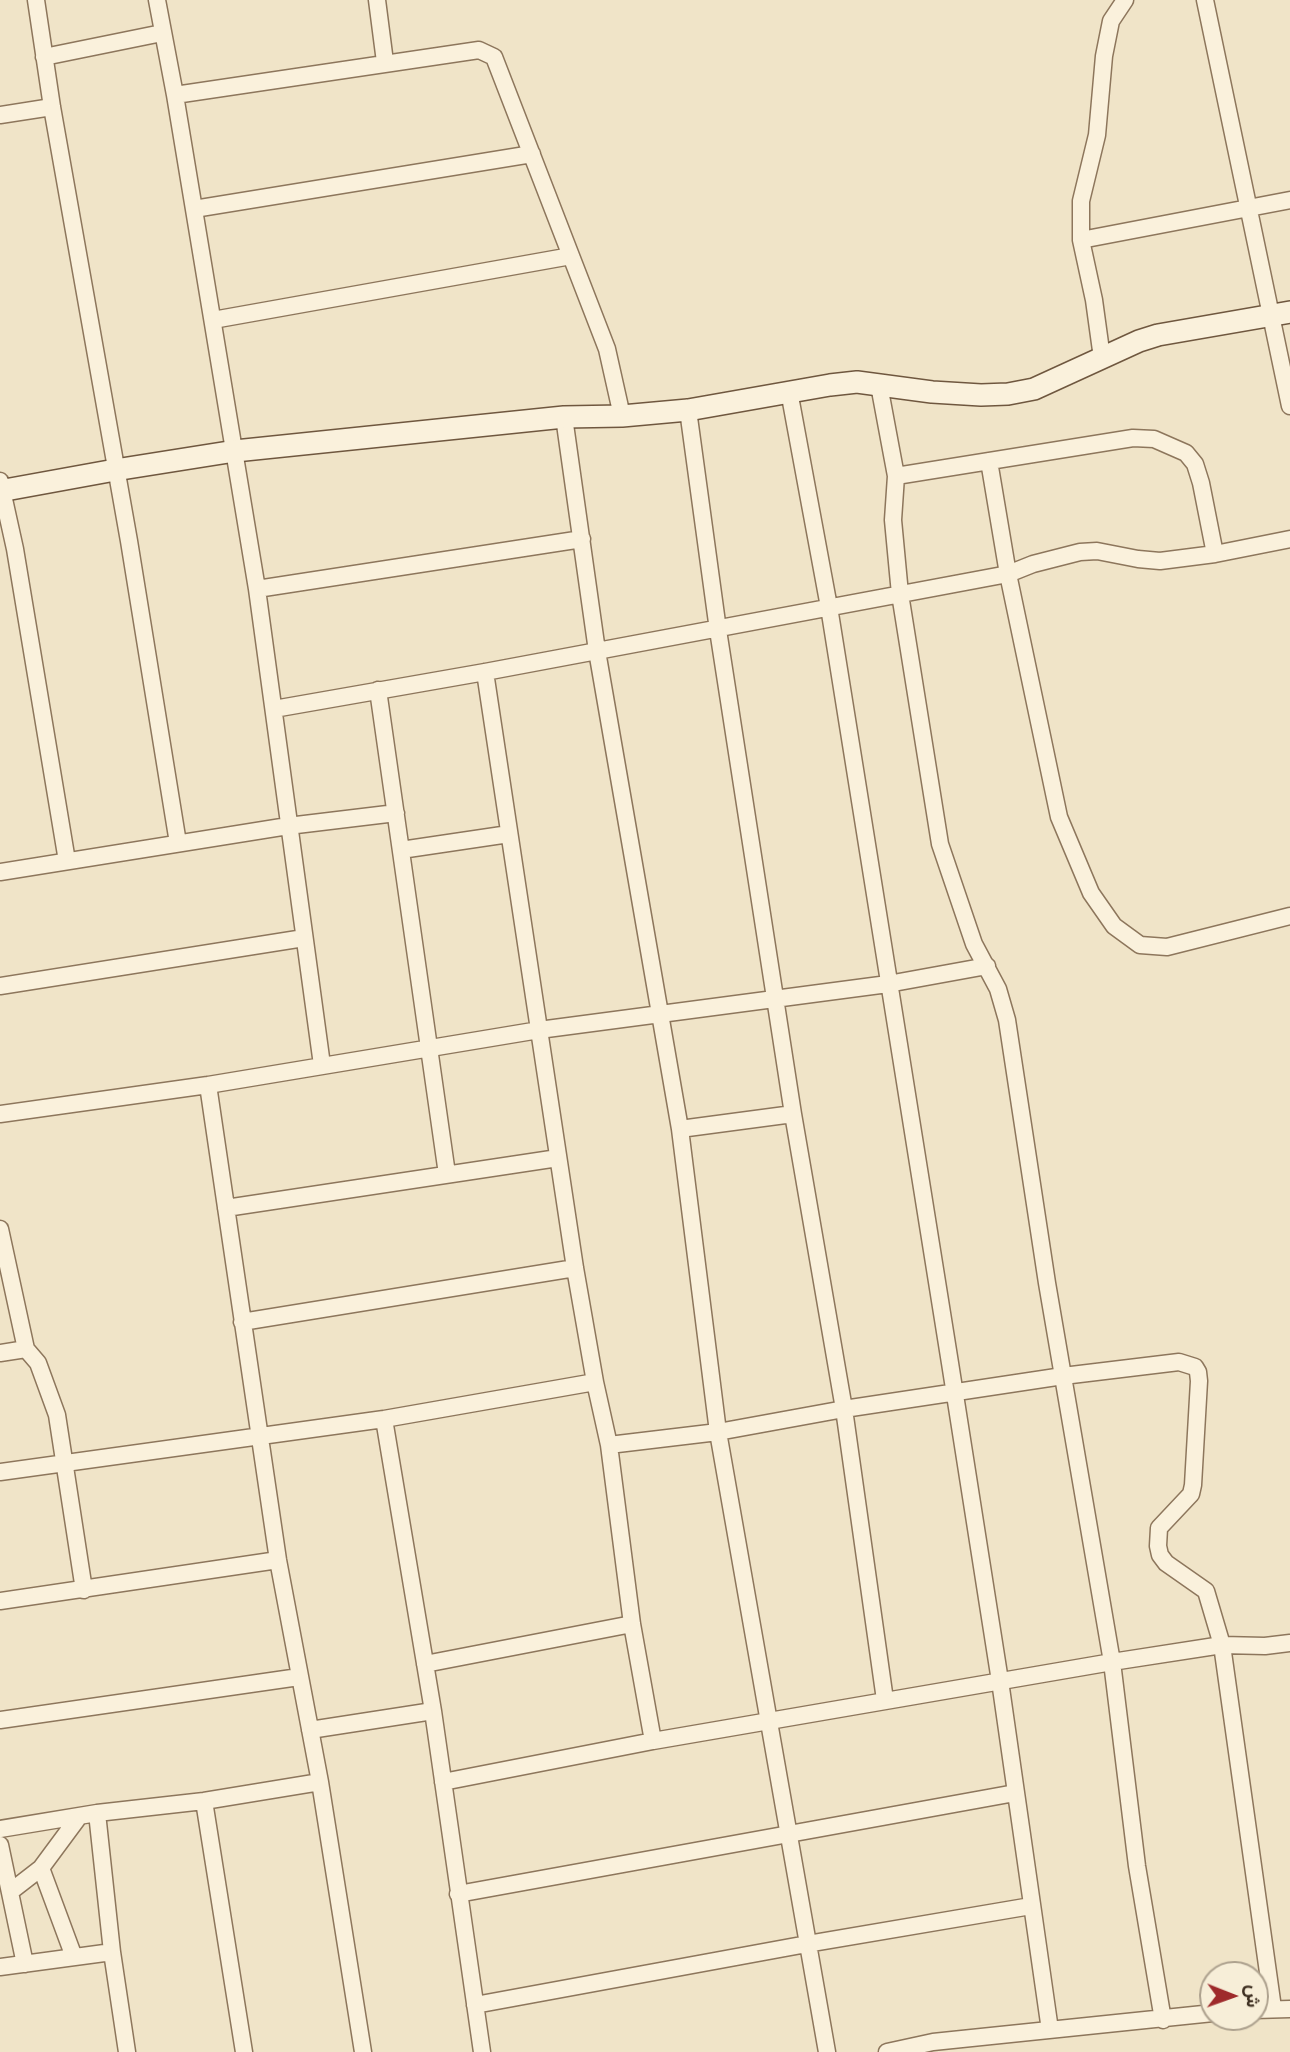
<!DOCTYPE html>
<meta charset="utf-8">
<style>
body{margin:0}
#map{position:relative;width:1290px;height:2052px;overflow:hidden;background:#f0e4c8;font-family:"Libre Baskerville",Vazirmatn,serif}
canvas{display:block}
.north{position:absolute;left:1199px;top:1961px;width:70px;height:70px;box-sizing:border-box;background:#f7eed8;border:2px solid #ada18e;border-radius:50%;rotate:91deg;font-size:19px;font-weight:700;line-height:28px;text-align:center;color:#3d2e20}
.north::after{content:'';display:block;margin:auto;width:24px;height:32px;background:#9e2a2b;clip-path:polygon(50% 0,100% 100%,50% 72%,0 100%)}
</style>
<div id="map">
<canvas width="1290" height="2052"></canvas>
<div class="north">ش</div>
</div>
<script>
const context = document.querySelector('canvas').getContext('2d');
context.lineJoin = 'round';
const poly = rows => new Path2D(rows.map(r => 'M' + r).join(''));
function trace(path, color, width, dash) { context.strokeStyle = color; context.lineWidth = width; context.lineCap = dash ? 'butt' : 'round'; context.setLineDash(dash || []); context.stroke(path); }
const street = poly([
 [36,0,52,107,129,541,178,843],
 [157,0,175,95,257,589,322,1065],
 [377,0,385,62],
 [1205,0,1290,406],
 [44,57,162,33],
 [175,95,479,50,494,57,607,349,622,416],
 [0,115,52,107],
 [194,209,532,154],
 [1081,240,1290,200],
 [213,320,571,256],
 [1102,358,1094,300,1081,240,1081,201,1097,135,1104,56,1111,21,1125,0],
 [879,385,896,476,893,520,900,594,940,844,974,944,998,989,1007,1020,1047,1283,1112,1662,1137,1866,1163,2020],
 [789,391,829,607,950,1363,1000,1681,1050,2030],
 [688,410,718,630,793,1114,844,1409,885,1700],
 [564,417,597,651,680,1129,718,1432,827,2052],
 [989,461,1008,574,1059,817,1091,893,1114,926,1140,945,1167,947,1290,916],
 [896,476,1133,438,1154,439,1186,453,1195,464,1201,483,1215,554],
 [0,481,15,549,67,861],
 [257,589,582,539],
 [485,672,575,1268,595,1382,609,1445,632,1624,653,1741],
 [378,690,447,1174],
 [274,709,485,672,1008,574,1033,564,1080,552,1097,551,1138,559,1160,561,1215,554,1290,539],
 [401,850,509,834],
 [0,872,288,826,396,813],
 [0,986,304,938],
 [208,1085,278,1560,320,1782,363,2052],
 [0,1114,208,1085,539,1030,888,984,987,966],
 [680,1129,793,1114],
 [226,1208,558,1158],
 [0,1229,26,1349,38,1363,57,1415,84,1590],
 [242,1322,575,1268],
 [0,1353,26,1349],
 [384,1419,433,1711,482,2052],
 [609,1445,718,1432,844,1409,1063,1376,1179,1362,1195,1367,1198,1372,1199,1381,1193,1485,1191,1494,1159,1528,1158,1546,1160,1555,1166,1563,1206,1591,1222,1645,1273,2008],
 [0,1472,384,1419,595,1382],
 [0,1601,278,1560],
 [425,1664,632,1624],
 [0,1720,299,1677],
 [310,1730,433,1711],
 [443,1782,653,1741,1112,1662,1222,1645,1265,1646,1290,1643],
 [204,1801,244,2052],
 [97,1813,112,1952],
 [0,1829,97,1813,204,1801,320,1782],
 [0,1845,25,1964],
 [41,1868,74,1957],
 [10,1892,41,1868,78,1818],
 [458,1894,1015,1793],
 [0,1967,112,1952,127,2052],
 [475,2005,807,1944,1031,1906],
 [1255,2010,1290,2009],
 [887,2052,933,2042,1213,2013]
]);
const secondary = poly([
 [0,491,115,470,235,451,564,417,622,416,688,410,830,385,857,382,932,392,981,395,1008,394,1034,389,1139,341,1158,335,1290,312]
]);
trace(street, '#8d765c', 19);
trace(secondary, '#6f573f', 24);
trace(street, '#faf1dc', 16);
trace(secondary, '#faf1dc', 21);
</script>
